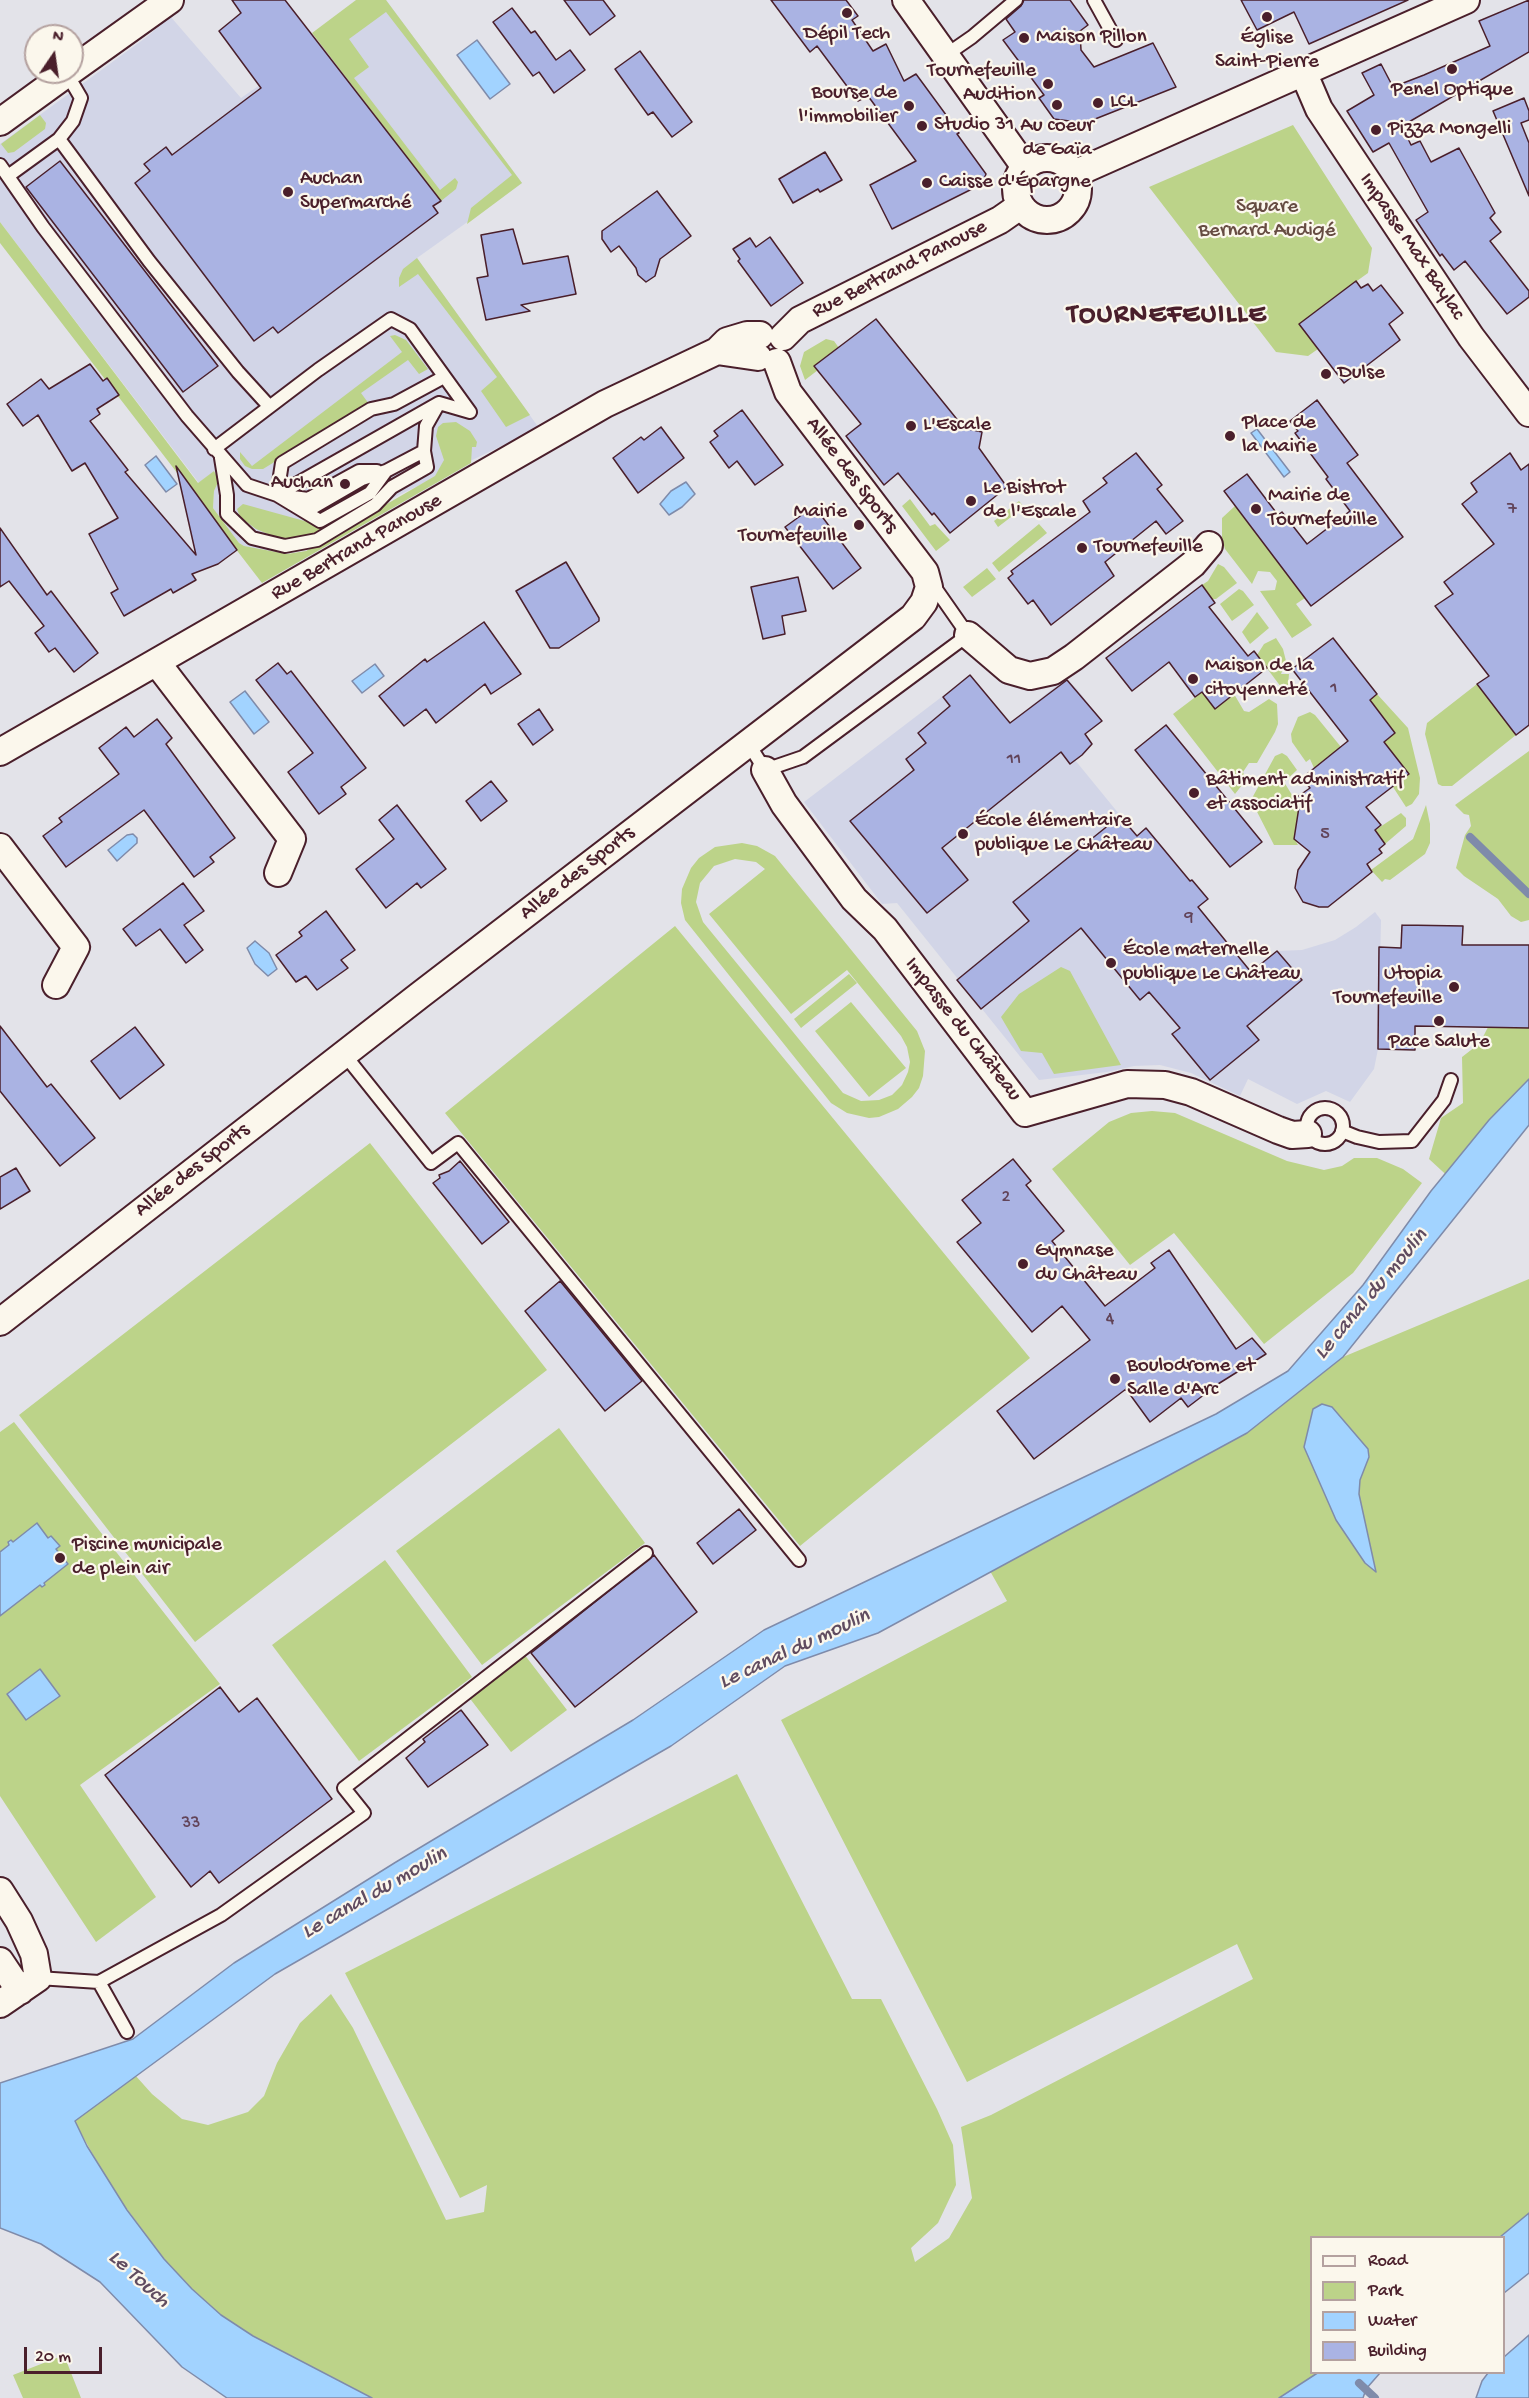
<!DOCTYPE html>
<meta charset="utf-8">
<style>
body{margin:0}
#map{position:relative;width:1529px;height:2398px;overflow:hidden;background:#e3e3e9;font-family:"Gochi Hand",sans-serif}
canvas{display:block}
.legend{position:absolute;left:1310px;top:2236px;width:195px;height:138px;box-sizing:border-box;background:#fbf7ec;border:2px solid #b4a19f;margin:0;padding:8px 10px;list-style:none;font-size:18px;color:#4a1f2b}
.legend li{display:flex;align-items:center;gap:12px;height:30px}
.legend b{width:30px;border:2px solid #b4a19f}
.north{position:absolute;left:24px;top:24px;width:60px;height:60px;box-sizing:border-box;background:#fbf7ec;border:2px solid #b4a19f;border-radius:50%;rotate:13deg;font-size:16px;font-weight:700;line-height:24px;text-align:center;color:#4a1f2b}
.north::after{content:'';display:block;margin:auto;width:21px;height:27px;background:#4a1f2b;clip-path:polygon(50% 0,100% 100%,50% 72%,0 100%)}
.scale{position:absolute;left:24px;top:2347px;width:78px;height:27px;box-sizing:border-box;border:3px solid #4a1f2b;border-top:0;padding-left:8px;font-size:18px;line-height:21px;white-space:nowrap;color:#4a1f2b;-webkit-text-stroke:4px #fbf7ec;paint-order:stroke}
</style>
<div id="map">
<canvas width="1529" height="2398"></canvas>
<ul class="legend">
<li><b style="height:8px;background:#fbf7ec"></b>Road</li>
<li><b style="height:16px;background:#bcd389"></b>Park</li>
<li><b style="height:16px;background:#a2d3ff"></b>Water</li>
<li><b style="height:16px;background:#aab3e3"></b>Building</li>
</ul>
<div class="north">N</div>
<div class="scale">20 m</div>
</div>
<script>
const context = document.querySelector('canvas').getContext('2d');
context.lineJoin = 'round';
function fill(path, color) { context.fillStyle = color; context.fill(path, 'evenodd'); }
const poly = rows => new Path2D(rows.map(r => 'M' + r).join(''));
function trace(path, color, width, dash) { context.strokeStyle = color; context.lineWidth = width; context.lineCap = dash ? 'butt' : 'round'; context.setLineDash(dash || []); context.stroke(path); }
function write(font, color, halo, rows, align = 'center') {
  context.font = font + ' "Gochi Hand",sans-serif'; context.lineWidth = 4.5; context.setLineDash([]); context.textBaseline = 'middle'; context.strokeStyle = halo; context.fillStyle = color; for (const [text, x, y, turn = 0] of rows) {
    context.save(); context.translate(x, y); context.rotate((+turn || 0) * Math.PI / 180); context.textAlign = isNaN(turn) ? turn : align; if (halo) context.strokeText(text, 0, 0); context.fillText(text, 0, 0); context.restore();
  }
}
fill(poly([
 [383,0,386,0,522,183,417,258,539,428,278,553,244,546,239,543,213,508,214,491,219,480,215,471,199,483,0,222,0,144,148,36,170,16,241,98],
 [969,676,971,676,1006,719,1005,720,1018,736,1040,719,1031,706,1066,678,1077,689,1102,721,1086,734,1092,744,1075,760,1137,836,1146,828,1176,865,1161,905,1192,880,1208,899,1198,907,1251,972,1277,951,1302,950,1335,940,1356,927,1375,912,1381,920,1378,1049,1374,1069,1350,1102,1326,1091,1297,1104,1248,1079,1240,1096,1191,1073,1160,1065,1134,1066,1107,1072,1039,1080,897,903,882,904,804,802]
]), '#d2d5e7');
fill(poly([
 [356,0,386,0,522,183,467,224,471,208,512,175,386,12,349,39,369,67,354,78,440,190,455,178,458,182,456,189,441,201,312,33],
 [40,115,46,123,45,129,14,152,8,153,1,144],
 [1293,125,1372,248,1368,273,1326,303,1318,349,1308,356,1276,352,1149,187],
 [0,222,198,483,214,471,219,480,214,491,213,508,239,543,244,546,287,554,306,551,435,476,444,460,436,436,438,427,443,423,456,422,470,431,477,442,476,447,472,447,471,463,262,583,0,243],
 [417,258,530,415,506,427,481,391,497,377,418,274,399,287,399,278,403,269],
 [395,335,406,340,428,369,419,374,408,360,361,393,369,404,263,469,252,469,245,466,240,459,240,452,252,466,402,352,390,336],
 [826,339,834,341,839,348,818,370,805,380,800,366,804,352],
 [910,499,930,526,935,524,950,540,936,551,902,506],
 [1019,501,1024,507,998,527,994,521],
 [243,504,319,525,332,522,309,537,298,540,275,537,256,529,240,517,237,509],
 [1235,506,1305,598,1296,604,1312,625,1292,638,1260,591,1275,590,1277,581,1270,572,1258,571,1252,584,1225,549,1222,539,1222,518],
 [1039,524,1047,533,999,572,992,563],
 [1218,564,1224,567,1237,583,1216,599,1212,599,1202,585,1208,581],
 [987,568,996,579,972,597,963,587],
 [1239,589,1243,591,1254,605,1232,621,1220,604],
 [1257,612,1269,628,1250,644,1242,632],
 [1276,638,1283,649,1286,661,1281,674,1289,674,1288,686,1285,687,1281,687,1257,655,1264,644],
 [1477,684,1516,735,1452,786,1442,786,1438,784,1425,734,1427,723],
 [1202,692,1234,694,1244,711,1249,712,1269,699,1277,704,1278,724,1275,732,1257,763,1249,763,1243,772,1246,780,1235,794,1173,714],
 [1377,694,1408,728,1420,778,1419,794,1412,804,1406,807,1393,787,1409,774,1384,742,1395,733,1370,700],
 [1310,712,1315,715,1341,747,1314,768,1310,759,1306,762,1292,742,1291,734,1298,717],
 [1529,751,1529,920,1521,922,1511,916,1498,899,1464,876,1456,868,1465,835,1471,826,1469,815,1464,814,1455,805],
 [1282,753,1287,756,1297,770,1284,782,1305,816,1294,838,1298,845,1274,845,1251,800,1275,756],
 [1426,805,1430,824,1430,843,1425,854,1390,880,1385,879,1382,882,1371,870,1413,839],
 [1401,813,1406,818,1406,826,1385,844,1374,831],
 [742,843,757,846,775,856,917,1031,925,1051,923,1076,919,1088,912,1097,898,1109,879,1117,869,1118,847,1113,831,1103,685,920,681,903,682,889,691,868,699,858,715,847],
 [735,859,756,862,765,869,709,914,791,1014,847,970,901,1036,907,1047,910,1062,908,1072,902,1085,892,1095,879,1100,861,1101,843,1093,703,922,696,902,700,883,714,866],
 [675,926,1030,1358,800,1546,445,1113],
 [1061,967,1070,971,1121,1065,1054,1074,1042,1053,1021,1051,1001,1017,1019,994],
 [849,974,857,983,801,1028,794,1019],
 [851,1002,906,1068,869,1097,815,1031],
 [1488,1027,1529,1028,1529,1092,1454,1182,1429,1159,1441,1118,1463,1103,1462,1057,1480,1043],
 [1152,1111,1175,1113,1287,1161,1324,1170,1342,1166,1354,1158,1377,1158,1403,1169,1422,1183,1353,1273,1264,1344,1174,1233,1130,1265,1052,1169,1109,1122,1131,1113],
 [370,1143,547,1370,195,1642,19,1415],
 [1529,1279,1529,2213,1500,2237,1312,2238,1312,2372,1319,2373,1294,2389,1279,2398,372,2398,253,2336,221,2315,192,2289,164,2259,113,2190,74,2121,135,2075,152,2094,182,2119,208,2125,248,2112,264,2096,277,2063,300,2023,331,1994,353,2028,446,2220,484,2212,487,2185,460,2198,345,1973,737,1774,852,1999,881,1999,937,2109,953,2145,956,2185,938,2223,911,2248,915,2262,949,2238,972,2198,961,2127,991,2115,1253,1979,1237,1944,967,2082,781,1720,1007,1601,990,1571,1247,1433,1343,1357],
 [14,1422,220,1684,80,1785,156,1897,96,1942,0,1796,0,1432],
 [559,1428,645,1543,482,1665,396,1551],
 [385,1560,472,1677,359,1761,272,1645],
 [524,1654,567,1710,511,1752,468,1696],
 [64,2355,81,2398,23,2398,13,2375]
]), '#bcd389');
const water = poly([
 [477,40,510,84,490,99,457,55,477,40],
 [1257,429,1290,472,1284,477,1251,433,1257,429],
 [156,456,177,484,166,492,145,465,156,456],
 [686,482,695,494,682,507,669,515,660,504,671,491,686,482],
 [375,664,384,676,362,693,352,681,375,664],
 [245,691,269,722,254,734,230,702,245,691],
 [133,834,137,838,137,843,117,861,108,850,127,835,133,834],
 [255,941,269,953,277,969,268,976,255,964,247,948,255,941],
 [1529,1079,1529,1125,1343,1357,1247,1433,878,1633,785,1666,671,1746,275,1974,75,2121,87,2146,127,2210,164,2259,192,2289,221,2315,253,2336,372,2398,227,2398,182,2367,100,2282,41,2244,0,2228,0,2083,133,2039,234,1963,396,1862,633,1720,764,1630,1216,1414,1288,1371,1363,1285,1431,1191,1489,1120,1529,1079],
 [1322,1404,1332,1407,1368,1449,1369,1457,1360,1480,1359,1494,1376,1572,1365,1563,1336,1520,1304,1447,1313,1409,1322,1404],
 [37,1523,48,1538,51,1536,60,1546,56,1549,68,1564,44,1583,45,1585,42,1587,40,1585,0,1616,0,1552,9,1545,8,1542,11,1540,13,1542,37,1523],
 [40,1669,60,1696,26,1720,7,1694,40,1669],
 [1529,2213,1529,2273,1504,2293,1504,2238,1500,2237,1529,2213],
 [1529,2335,1529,2398,1476,2398,1482,2381,1488,2373,1504,2372,1504,2357,1529,2335],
 [1319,2372,1380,2372,1380,2373,1366,2389,1363,2398,1279,2398,1319,2372]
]);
fill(water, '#a2d3ff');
trace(water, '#7f8baa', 1.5);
trace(poly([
 [1470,837,1529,894],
 [1359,2383,1375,2398]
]), '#7f8baa', 8);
const building = poly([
 [232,0,285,0,441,201,433,206,438,213,278,333,273,327,254,341,135,183,150,171,144,164,166,147,172,155,261,88,219,31,241,13,232,0],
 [564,0,603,0,615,16,590,35,564,0],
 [771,0,846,0,858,16,852,20,873,51,886,44,904,81,916,74,952,123,959,133,957,134,986,174,982,184,892,229,870,185,916,161,868,96,858,101,817,46,810,52,771,0],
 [1024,0,1070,0,1088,25,1080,31,1081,50,1094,67,1153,43,1176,87,1085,123,1054,119,1039,98,1044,95,1003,40,1015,32,1006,19,1021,6,1024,0],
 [1241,0,1408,0,1309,44,1294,12,1257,30,1241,0],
 [1529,0,1529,52,1402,126,1411,145,1420,141,1431,162,1459,148,1495,213,1490,218,1501,232,1490,241,1529,291,1529,297,1507,314,1465,261,1454,270,1442,254,1440,256,1416,220,1428,212,1389,143,1373,152,1347,111,1374,95,1362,73,1381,64,1393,87,1424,75,1490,46,1479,21,1529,0],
 [512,8,531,33,535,31,556,60,570,50,585,70,554,93,539,72,533,76,493,22,512,8],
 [640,51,692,122,672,137,653,112,648,115,615,69,640,51],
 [1524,98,1529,111,1529,120,1521,123,1529,143,1529,196,1493,111,1524,98],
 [825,152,842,180,820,192,818,189,793,203,779,179,825,152],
 [60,161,218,366,183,392,26,187,60,161],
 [657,191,691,236,660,259,655,276,646,282,638,275,636,268,619,246,611,252,602,239,602,231,657,191],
 [513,229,523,264,568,256,576,294,521,305,530,311,486,320,477,278,488,276,481,235,513,229],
 [770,237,803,283,771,306,738,261,740,259,733,249,750,238,756,247,770,237],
 [1356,281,1361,288,1368,284,1373,291,1381,285,1403,313,1389,324,1400,340,1344,383,1299,324,1356,281],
 [876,319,964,428,982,432,979,448,1007,487,950,533,934,513,932,515,898,473,884,485,846,436,861,424,814,366,876,319],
 [90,364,103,381,107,378,119,395,97,409,100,414,90,421,128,470,125,472,196,555,176,466,237,550,218,564,192,574,196,580,173,593,171,589,124,616,111,593,118,589,89,534,118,518,85,463,72,471,38,415,23,426,7,404,41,379,49,389,90,364],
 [1317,400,1358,455,1347,463,1403,537,1311,606,1224,491,1247,474,1278,515,1282,512,1307,544,1350,511,1326,479,1328,477,1295,433,1298,431,1290,421,1317,400],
 [742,410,783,465,755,485,737,461,729,468,710,442,718,436,714,431,742,410],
 [661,427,684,458,638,493,613,458,641,437,644,440,661,427],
 [1136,453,1162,485,1157,489,1183,521,1166,534,1156,521,1105,562,1114,576,1051,625,1033,600,1028,604,1008,578,1013,574,1011,571,1090,512,1083,501,1107,483,1103,478,1136,453],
 [1510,453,1521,470,1529,464,1529,725,1516,735,1477,684,1489,676,1435,606,1453,594,1444,582,1494,544,1462,504,1477,492,1471,483,1510,453],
 [814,506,861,568,833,589,785,527,814,506],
 [0,528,47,595,51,591,98,653,74,672,55,648,49,652,35,633,44,626,9,581,0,587,0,528],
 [566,562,599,618,599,621,559,648,550,648,516,591,566,562],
 [798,577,806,611,782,616,785,634,763,639,751,587,798,577],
 [1202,585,1215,603,1209,607,1228,631,1248,656,1254,651,1267,668,1215,709,1202,692,1195,697,1169,662,1132,691,1106,658,1202,585],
 [484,622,521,674,491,694,485,684,436,723,426,709,404,726,379,696,425,659,427,662,484,622],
 [1333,638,1377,694,1370,700,1395,733,1384,742,1409,774,1366,807,1381,825,1375,830,1385,844,1379,849,1382,853,1367,864,1372,872,1328,907,1319,907,1303,902,1295,888,1298,870,1310,852,1294,839,1299,807,1293,800,1310,788,1302,778,1348,741,1292,669,1333,638],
 [278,663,287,674,291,671,366,768,341,787,346,794,319,814,288,772,313,753,256,680,278,663],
 [970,675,1010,723,1067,680,1102,721,1085,734,1092,744,1082,755,1070,764,1061,752,942,848,968,880,927,913,850,821,914,770,906,759,926,743,918,733,950,706,943,697,970,675],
 [539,709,553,730,533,745,518,724,539,709],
 [157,719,172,738,166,744,235,838,210,857,214,862,194,877,144,810,66,867,43,836,62,822,59,818,119,774,99,748,126,727,134,737,157,719],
 [1166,725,1262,842,1230,867,1135,750,1166,725],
 [491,781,507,801,481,821,466,801,491,781],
 [397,805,446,869,421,888,417,883,386,908,356,869,394,839,379,820,397,805],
 [1120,816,1137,836,1146,828,1190,881,1192,880,1208,899,1198,907,1251,972,1277,951,1302,980,1247,1026,1259,1040,1210,1080,1172,1034,1180,1028,1149,992,1140,1000,1081,928,981,1009,957,980,1029,921,1013,902,1120,816],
 [183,883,204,911,184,925,203,950,186,963,160,929,136,946,123,929,183,883],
 [326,911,355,950,341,960,348,968,317,990,306,976,296,982,276,955,302,936,299,932,326,911],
 [1402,925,1463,926,1462,945,1529,945,1529,1028,1415,1026,1415,1050,1378,1049,1379,947,1401,948,1402,925],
 [0,1026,47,1087,51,1084,95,1138,60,1166,0,1091,0,1026],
 [135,1027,164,1065,120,1099,91,1061,135,1027],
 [1013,1159,1031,1181,1026,1185,1064,1231,1052,1241,1105,1306,1155,1268,1151,1263,1169,1250,1236,1349,1252,1338,1266,1354,1218,1384,1188,1407,1181,1398,1150,1422,1126,1389,1034,1459,997,1411,1090,1340,1062,1306,1032,1332,957,1242,981,1223,962,1200,1013,1159],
 [460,1161,509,1222,482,1244,433,1183,440,1178,439,1175,449,1171,460,1161],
 [16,1168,30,1191,0,1209,0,1177,16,1168],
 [560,1281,642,1381,605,1411,525,1311,560,1281],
 [739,1509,756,1530,713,1564,697,1543,739,1509],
 [654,1555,697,1612,575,1707,531,1653,654,1555],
 [220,1687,239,1712,257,1698,332,1799,219,1883,210,1871,191,1887,105,1775,220,1687],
 [461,1710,488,1745,428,1787,406,1758,425,1742,423,1739,461,1710]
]);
fill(building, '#aab3e3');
trace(building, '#4a1f2b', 1.5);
const lane = poly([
 [1094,0,1116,40],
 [946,55,972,37,1016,0],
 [67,74,81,98,73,121,59,139,149,261,238,372,269,406],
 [0,165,43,227,187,416,247,485,277,495,439,403,470,412],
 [8,176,59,139],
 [214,449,318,370,391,319,410,329,470,412],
 [221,458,227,495,227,514,252,538,285,546,317,540,375,505,392,487,427,467,424,451],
 [277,495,320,521,370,493,386,471,424,451,426,426,439,403],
 [277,495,282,463,371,409,394,404,444,377],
 [293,497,308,499,359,471,377,471],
 [298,503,312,508,362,479,386,471],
 [748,743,765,770,803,757,968,635,931,582],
 [344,1054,431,1163,458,1143,799,1560],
 '1307 1126a18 18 0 1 1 36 0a18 18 0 1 1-36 0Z',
 [1342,1131,1357,1137,1379,1142,1412,1141,1444,1100,1451,1080],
 [38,1978,99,1982,127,2032],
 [99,1982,221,1915,364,1813,344,1788,646,1553]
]);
const street = poly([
 [906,0,1025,167],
 [72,70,170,0],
 [1304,74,1319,109,1471,337,1529,413],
 [0,122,69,72],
 '1016 189a31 31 0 1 1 62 0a31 31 0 1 1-62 0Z',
 [1074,174,1466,0],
 [783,337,800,320,1000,220,1020,206],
 [717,351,758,357],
 [968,635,1009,670,1030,676,1053,671,1074,657,1193,564,1209,545],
 [157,663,292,839,278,873],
 [0,752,605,404,717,351,727,341,747,335,760,335],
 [765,770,784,804,854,899,885,929,1025,1113,1127,1084,1165,1085,1191,1092,1278,1130,1292,1135,1308,1134],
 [0,847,76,947,56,985],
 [0,1322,420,995,913,617,924,602,929,587,925,572,788,392,777,362],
 [0,1891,19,1921,34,1954,38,1978,0,2004],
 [0,1961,20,1991]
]);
trace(lane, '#4a1f2b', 16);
trace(street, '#4a1f2b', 30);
trace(lane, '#fbf7ec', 12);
trace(street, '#fbf7ec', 26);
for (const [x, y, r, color] of [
 [847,13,6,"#4a1f2b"],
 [1267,17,6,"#4a1f2b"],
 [1024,38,6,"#4a1f2b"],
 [1452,69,6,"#4a1f2b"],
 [1048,84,6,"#4a1f2b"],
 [1098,103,6,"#4a1f2b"],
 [1057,105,6,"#4a1f2b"],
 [909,106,6,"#4a1f2b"],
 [922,126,6,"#4a1f2b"],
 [1376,130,6,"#4a1f2b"],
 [927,183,6,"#4a1f2b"],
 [288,192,6,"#4a1f2b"],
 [1326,374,6,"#4a1f2b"],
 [911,426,6,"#4a1f2b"],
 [1230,436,6,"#4a1f2b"],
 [345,484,6,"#4a1f2b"],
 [971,501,6,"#4a1f2b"],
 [1256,509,6,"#4a1f2b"],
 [859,525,6,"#4a1f2b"],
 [1082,548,6,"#4a1f2b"],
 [1193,679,6,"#4a1f2b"],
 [1194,793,6,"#4a1f2b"],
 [963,834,6,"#4a1f2b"],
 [1111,963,6,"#4a1f2b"],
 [1454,987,6,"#4a1f2b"],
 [1439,1021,6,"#4a1f2b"],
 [1023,1264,6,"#4a1f2b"],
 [1115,1379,6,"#4a1f2b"],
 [60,1558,6,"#4a1f2b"]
]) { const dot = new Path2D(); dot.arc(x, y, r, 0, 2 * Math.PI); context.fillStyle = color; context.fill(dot); trace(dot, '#fbf7ec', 2); }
write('18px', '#624459', null, [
 ["7",1512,510],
 ["1",1334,689],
 ["11",1014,760],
 ["5",1325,835],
 ["9",1189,918],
 ["2",1006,1198],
 ["4",1110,1320],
 ["33",191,1824]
]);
write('21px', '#4a1f2b', '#fbf7ec', [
 ["Dépil Tech",847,35,"center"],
 ["Maison Pillon",1036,38],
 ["Église",1267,39,"center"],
 ["Saint-Pierre",1267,63,"center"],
 ["Tournefeuille",1036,72,"right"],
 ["Audition",1036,96,"right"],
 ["Penel Optique",1452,91,"center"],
 ["Bourse de",897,94,"right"],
 ["l'immobilier",897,118,"right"],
 ["LCL",1110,103],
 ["Studio 31",934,126],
 ["Au coeur",1057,127,"center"],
 ["de Gaïa",1057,151,"center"],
 ["Pizza Mongelli",1388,130],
 ["Auchan",300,180],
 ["Supermarché",300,204],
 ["Caisse d'Épargne",939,183],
 ["Dulse",1338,374],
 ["Place de",1242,424],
 ["la Mairie",1242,448],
 ["L'Escale",923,426],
 ["Auchan",333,484,"right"],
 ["Le Bistrot",983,489],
 ["de l'Escale",983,513],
 ["Mairie de",1268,497],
 ["Tournefeuille",1268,521],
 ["Mairie",847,513,"right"],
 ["Tournefeuille",847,537,"right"],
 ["Tournefeuille",1094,548],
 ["Maison de la",1205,667],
 ["citoyenneté",1205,691],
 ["Bâtiment administratif",1206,781],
 ["et associatif",1206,805],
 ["École élémentaire",975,822],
 ["publique Le Château",975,846],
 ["École maternelle",1123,951],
 ["publique Le Château",1123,975],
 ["Utopia",1442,975,"right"],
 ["Tournefeuille",1442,999,"right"],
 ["Pace Salute",1439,1043,"center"],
 ["Gymnase",1035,1252],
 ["du Château",1035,1276],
 ["Boulodrome et",1127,1367],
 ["Salle d'Arc",1127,1391],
 ["Piscine municipale",72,1546],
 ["de plein air",72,1570]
], 'left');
write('21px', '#664c42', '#fbf7ec', [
 ["Square",1267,208],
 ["Bernard Audigé",1267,232]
]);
write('21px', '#4a1f2b', '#fbf7ec', [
 ["Impasse Max Baylac",1411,247,56],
 ["Rue Bertrand Panouse",900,270,-27],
 ["Allée des Sports",851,476,53],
 ["Rue Bertrand Panouse",357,548,-30],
 ["Allée des Sports",578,874,-38],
 ["Impasse du Château",962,1030,52],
 ["Allée des Sports",193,1171,-38]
]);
write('italic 22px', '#604c60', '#fbf7ec', [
 ["Le canal du moulin",1372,1295,-50],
 ["Le canal du moulin",795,1650,-25],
 ["Le canal du moulin",375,1894,-30],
 ["Le Touch",138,2280,42]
]);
context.letterSpacing = '1.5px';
write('bold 27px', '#4a1f2b', '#fbf7ec', [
 ["TOURNEFEUILLE",1167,317]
]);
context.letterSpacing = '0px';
</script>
